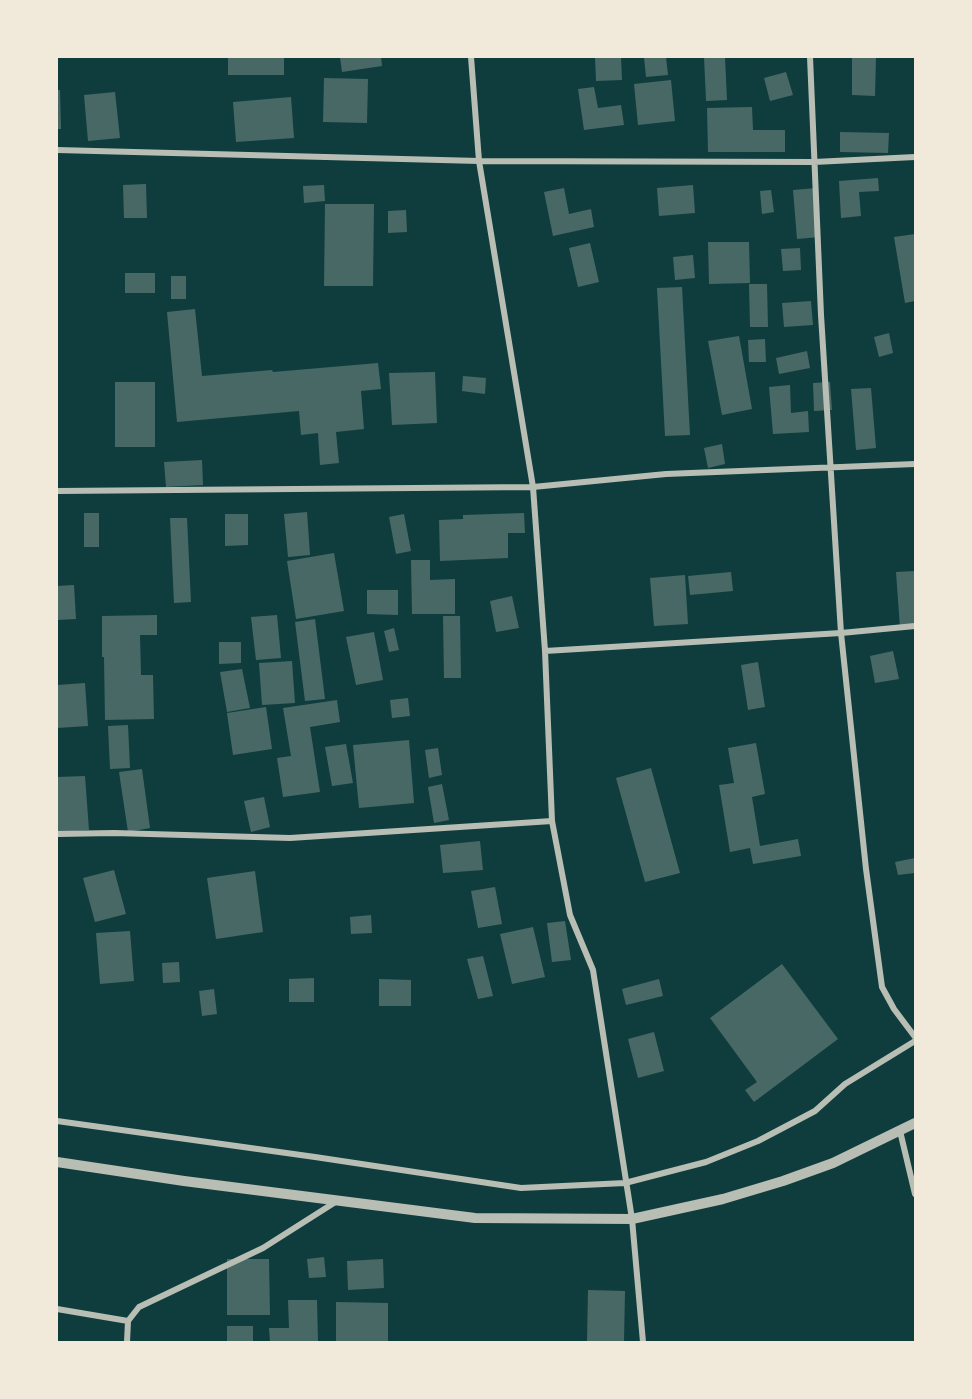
<!DOCTYPE html>
<style>
body{margin:0}
#map{position:relative;width:972px;height:1399px;overflow:hidden;background:#0f3d3e;font-family:Cabin,sans-serif}
canvas{display:block}
.frame{position:absolute;inset:0;border:58px solid #f1e9da;pointer-events:none}
</style>
<div id="map">
<canvas width="972" height="1399"></canvas>
<div class="frame"></div>
</div>
<script>
const context = document.querySelector('canvas').getContext('2d');
context.lineJoin = 'round';
function fill(path, color) { context.fillStyle = color; context.fill(path, 'evenodd'); }
const poly = rows => new Path2D(rows.map(r => 'M' + r).join(''));
function trace(path, color, width, dash) { context.strokeStyle = color; context.lineWidth = width; context.lineCap = dash ? 'butt' : 'round'; context.setLineDash(dash || []); context.stroke(path); }
fill(poly([
 [228,57,284,57,284,75,228,75],
 [340,57,381,57,382,66,342,72],
 [595,57,621,57,622,80,596,81],
 [644,57,666,57,668,75,646,77],
 [704,57,725,57,727,100,706,101],
 [852,57,876,57,875,96,852,95],
 [786,72,793,95,770,101,764,78],
 [324,78,368,79,367,123,323,122],
 [671,80,675,121,638,125,634,84],
 [594,87,598,108,621,105,624,125,584,130,578,89],
 [57,90,60,90,61,129,57,129],
 [115,92,120,138,88,141,84,95],
 [291,97,294,138,236,142,233,102],
 [752,107,753,130,785,130,785,152,708,152,707,108],
 [840,132,889,133,888,153,840,152],
 [878,178,879,191,859,192,861,216,841,218,839,181],
 [146,184,147,218,124,218,123,185],
 [324,185,325,201,304,203,303,186],
 [693,185,695,213,659,216,657,188],
 [564,188,569,214,591,209,594,227,553,236,544,192],
 [816,188,820,237,797,239,793,190],
 [771,190,774,212,762,214,760,191],
 [325,204,374,204,373,286,324,286],
 [406,210,407,232,388,233,388,211],
 [915,234,915,301,905,303,894,237],
 [708,242,749,242,750,283,709,284],
 [590,243,599,282,578,287,569,248],
 [800,248,801,270,783,271,781,249],
 [693,255,695,278,675,280,673,257],
 [125,273,155,273,155,293,125,293],
 [171,276,186,276,186,299,171,299],
 [749,284,767,284,768,327,750,327],
 [682,287,690,435,665,436,657,288],
 [811,301,813,325,784,327,782,303],
 [195,309,202,376,272,370,273,372,378,363,381,389,361,391,364,429,336,432,339,463,320,465,318,433,301,435,299,411,177,422,167,312],
 [889,333,893,353,879,357,874,337],
 [739,336,752,409,722,415,708,341],
 [765,339,766,362,749,362,748,340],
 [807,351,810,368,779,374,776,358],
 [435,372,437,423,392,425,389,373],
 [463,376,486,378,485,394,462,391],
 [115,382,155,382,155,447,115,447],
 [830,382,832,410,814,411,813,383],
 [790,385,791,413,808,411,809,432,773,434,769,387],
 [871,388,876,448,856,450,851,389],
 [722,444,725,464,708,468,704,448],
 [202,460,203,485,166,487,164,462],
 [307,512,310,555,288,557,284,514],
 [84,513,99,513,99,547,84,547],
 [524,513,525,533,508,533,508,558,440,561,439,520,463,519,463,515],
 [225,514,248,514,248,545,225,546],
 [404,514,411,551,396,554,389,517],
 [170,518,187,518,191,602,174,603],
 [334,553,344,611,296,619,287,561],
 [411,560,430,560,430,580,455,579,455,614,412,614],
 [915,571,915,627,900,628,896,572],
 [731,572,733,591,690,595,688,576],
 [685,575,688,624,654,626,650,578],
 [74,585,76,619,57,620,57,586],
 [367,590,398,590,398,615,367,614],
 [512,596,519,628,496,632,490,601],
 [157,615,157,635,140,635,141,675,153,675,154,719,105,720,104,657,102,657,102,616],
 [277,615,281,658,256,660,251,617],
 [443,616,460,616,461,678,444,678],
 [315,619,325,699,305,701,295,622],
 [394,628,399,650,389,652,384,631],
 [374,632,383,680,356,685,346,637],
 [219,642,241,642,241,663,219,664],
 [893,651,899,679,875,683,870,656],
 [292,661,295,703,262,705,259,663],
 [758,662,765,707,748,710,741,665],
 [242,669,250,708,227,712,220,672],
 [85,683,88,726,57,728,57,685],
 [408,698,410,716,392,718,390,700],
 [337,700,340,722,310,727,320,792,283,797,277,758,291,756,283,708],
 [266,707,272,749,233,755,227,713],
 [128,725,130,768,110,769,108,726],
 [409,740,414,803,359,808,353,745],
 [756,743,765,794,752,797,760,846,798,839,801,856,753,864,750,848,730,852,719,785,734,783,728,748],
 [346,744,353,783,332,786,325,747],
 [438,748,442,775,429,778,425,750],
 [651,768,680,873,645,882,616,778],
 [142,769,150,828,128,832,119,772],
 [85,776,89,830,57,832,57,777],
 [442,784,449,820,434,823,428,787],
 [264,797,270,827,251,832,244,801],
 [480,841,483,870,443,873,440,845],
 [915,858,915,873,898,875,895,862],
 [114,870,126,914,95,922,83,878],
 [255,871,263,932,216,939,207,878],
 [495,887,502,924,478,928,471,891],
 [371,915,372,933,351,934,350,917],
 [565,921,571,960,552,962,547,923],
 [533,927,545,977,512,984,500,934],
 [130,931,134,981,100,984,96,933],
 [483,956,493,996,478,999,467,959],
 [179,962,180,982,163,983,162,963],
 [782,964,838,1039,754,1102,745,1090,757,1082,710,1018],
 [314,978,314,1002,289,1002,289,979],
 [379,979,411,980,411,1006,379,1006],
 [659,979,663,996,626,1005,622,989],
 [214,989,217,1014,202,1016,199,991],
 [654,1032,664,1071,638,1078,628,1039],
 [324,1257,326,1277,309,1278,307,1259],
 [227,1259,269,1259,270,1315,227,1315],
 [383,1259,384,1288,348,1290,347,1261],
 [588,1290,625,1291,624,1342,587,1342],
 [288,1300,317,1300,318,1342,270,1342,269,1328,289,1328],
 [336,1302,388,1303,388,1342,336,1342],
 [227,1326,253,1326,253,1342,227,1342]
]), '#486865');
trace(poly([
 [471,57,479,161,533,487,545,651,552,821,570,915,593,970,632,1219,643,1342],
 [810,57,821,315,841,633,866,869,882,987,894,1009,915,1037],
 [57,150,479,161,814,162,915,157],
 [57,491,533,487,666,474,915,464],
 [545,651,841,633,915,626],
 [57,834,114,833,290,838,552,821],
 [57,1121,315,1157,521,1188,625,1183,706,1162,758,1141,815,1111,845,1084,915,1041],
 [900,1131,915,1194],
 [57,1309,128,1321],
 [127,1342,128,1321,139,1307,263,1248,337,1201]
]), '#b8beb3', 6);
trace(poly([
 [57,1162,184,1181,475,1218,632,1219,723,1199,783,1181,833,1163,915,1123]
]), '#b8beb3', 10);
</script>
